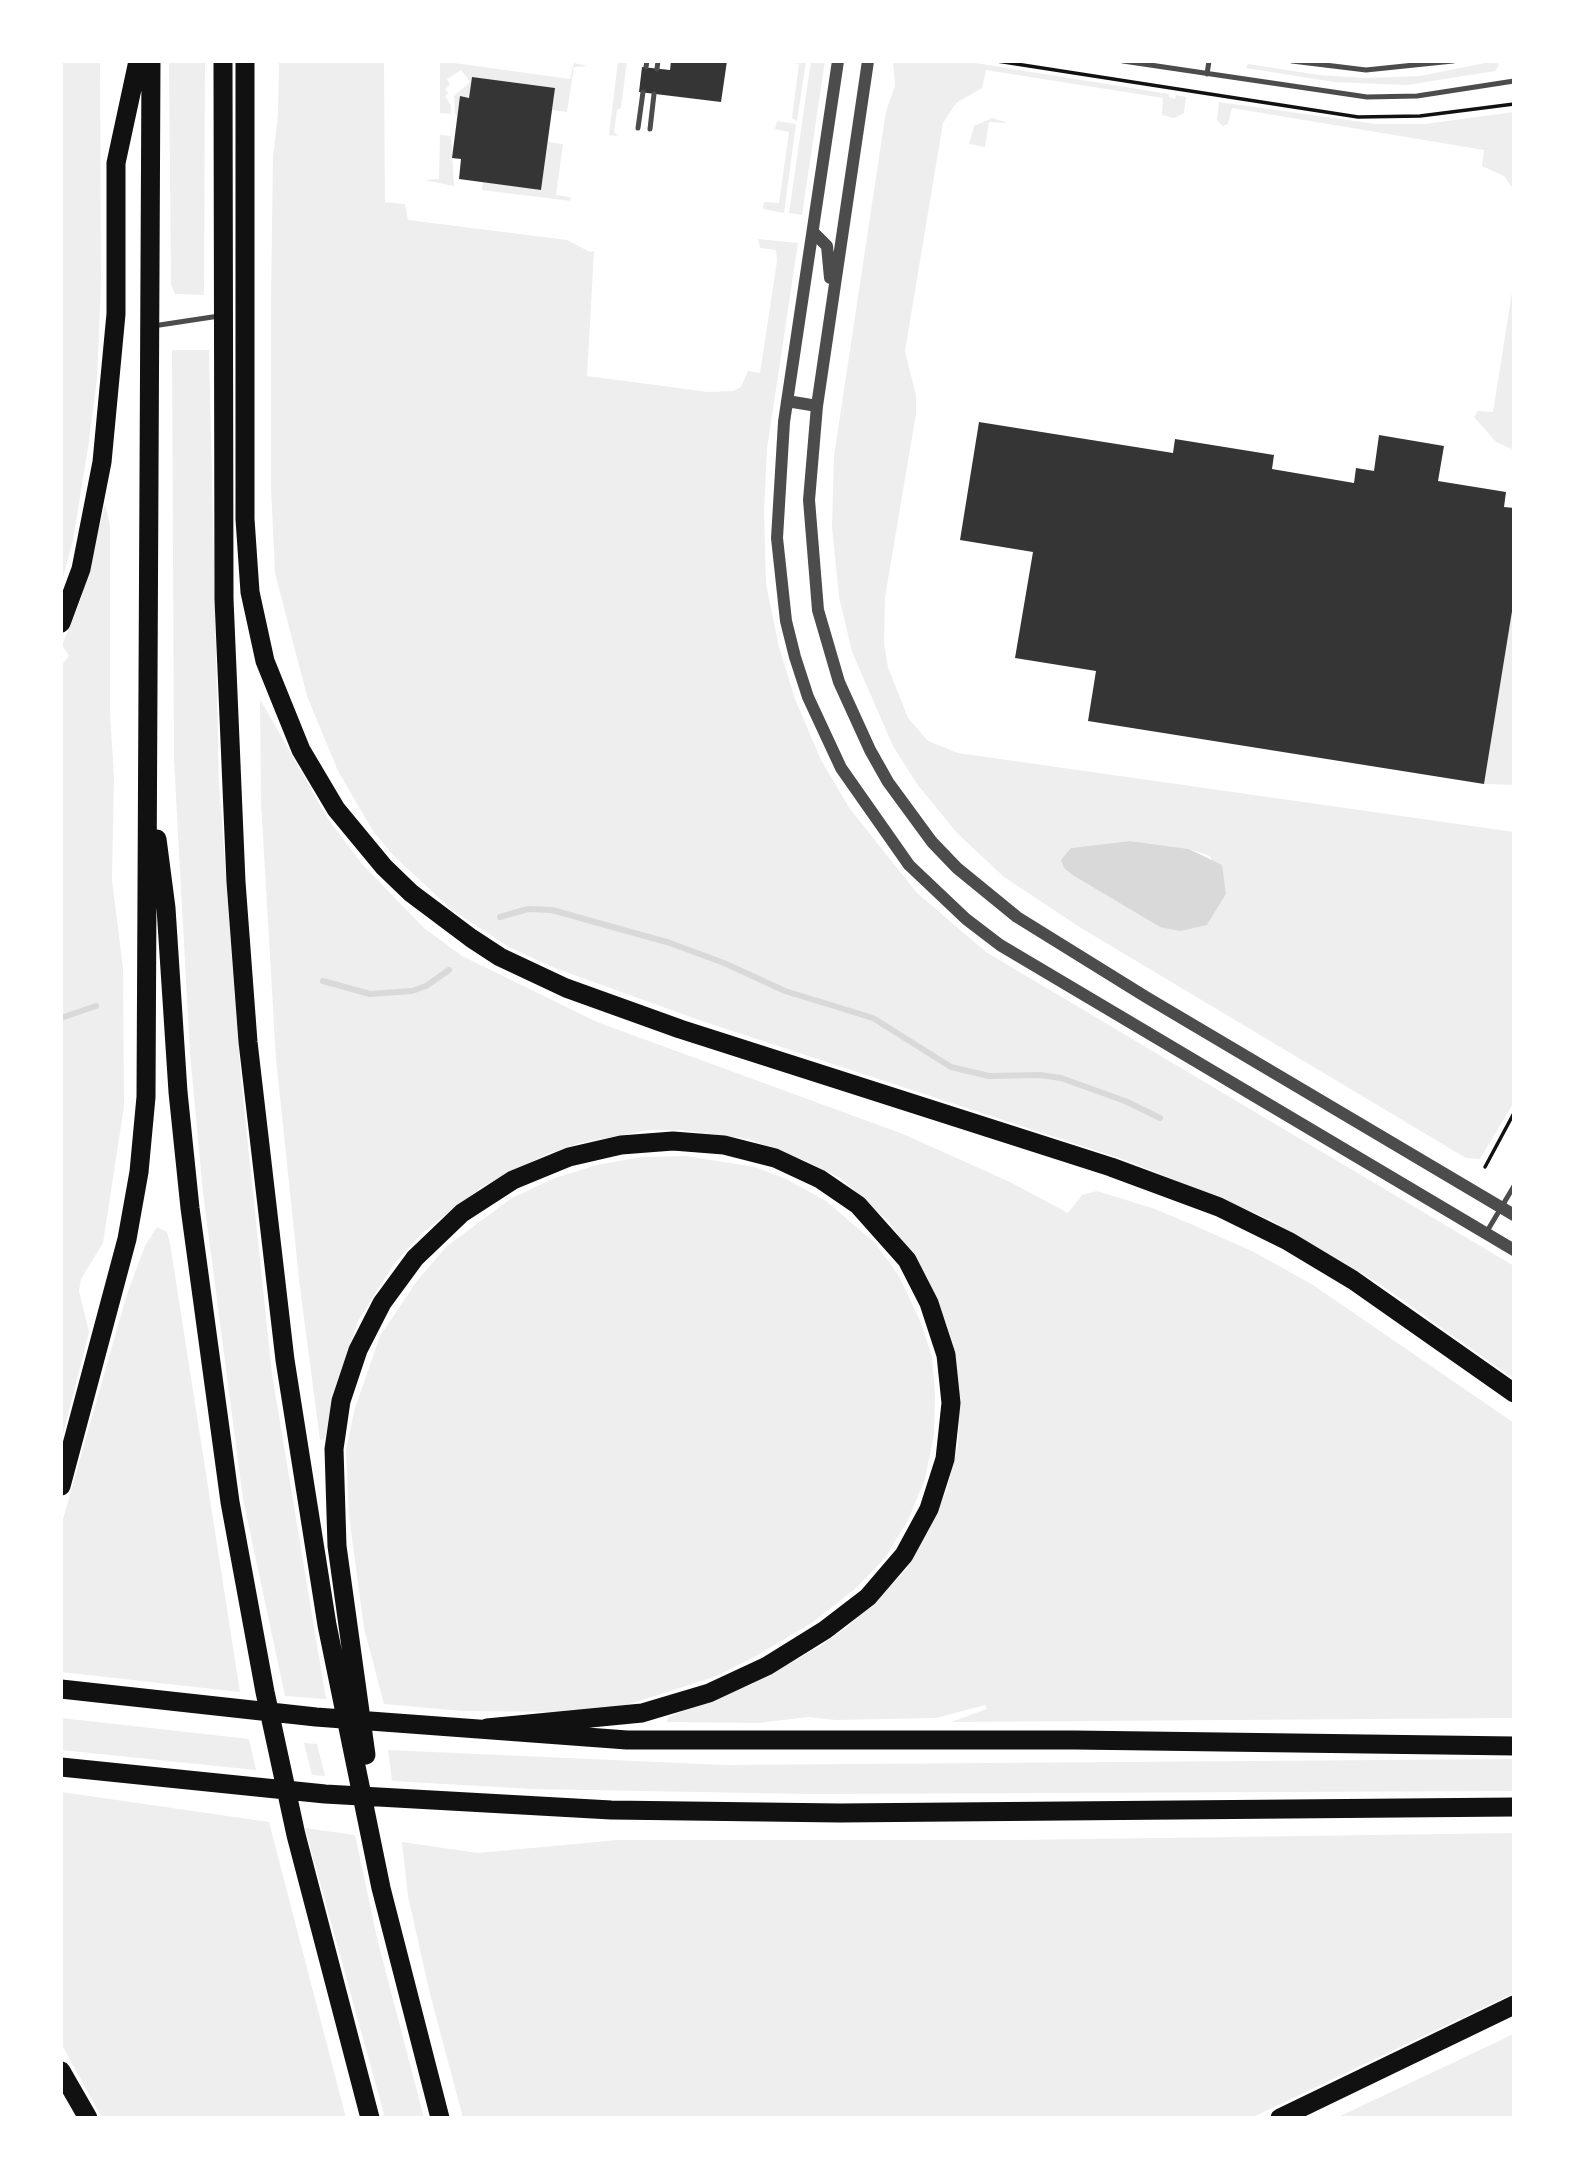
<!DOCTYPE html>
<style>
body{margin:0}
#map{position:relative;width:1575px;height:2179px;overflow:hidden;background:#fff;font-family:Jost,sans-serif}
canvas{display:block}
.frame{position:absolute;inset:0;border:63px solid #fff;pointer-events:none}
</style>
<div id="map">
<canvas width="1575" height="2179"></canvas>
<div class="frame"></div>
</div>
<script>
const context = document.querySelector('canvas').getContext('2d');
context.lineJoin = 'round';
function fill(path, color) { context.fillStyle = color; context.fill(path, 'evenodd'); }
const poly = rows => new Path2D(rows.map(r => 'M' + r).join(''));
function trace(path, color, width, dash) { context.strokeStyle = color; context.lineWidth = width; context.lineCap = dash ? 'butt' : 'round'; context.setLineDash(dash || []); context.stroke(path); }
fill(poly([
 [61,61,100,61,101,283,97,379,88,448,73,540,61,585],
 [169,61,205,61,204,295,175,294,171,285],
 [279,61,384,61,385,202,405,204,408,220,567,240,590,252,594,251,587,376,708,392,733,391,741,387,748,371,760,373,777,261,776,250,760,248,758,239,798,243,767,449,764,512,766,584,779,647,795,699,821,760,850,809,917,893,986,952,1514,1266,1514,1379,1378,1283,1269,1219,1131,1162,699,1020,552,967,509,947,452,910,393,855,373,831,338,771,307,696,275,573,271,488,271,296,273,157,278,115],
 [440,61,570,79,574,63,588,66,574,67,567,112,552,110,554,88,472,77,469,98,460,96,457,115,455,114,454,96,470,82,461,70,447,79,450,85,445,89,448,93,445,96,451,106,451,114,440,113],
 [618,61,627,61,621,108,617,110,614,132,618,136,609,135],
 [783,61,806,61,797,121,792,118,799,64],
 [811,61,825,61,802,215,789,213],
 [893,61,963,61,1169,94,1169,97,1175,99,1176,95,1186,97,1184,113,1174,118,1162,115,1163,98,986,70,982,88,956,103,943,123,905,351,916,395,916,414,885,597,884,643,888,667,908,718,928,741,958,753,1514,832,1514,1102,1480,1159,1466,1158,1081,928,1004,877,957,833,917,784,893,746,852,652,839,597,832,527,834,456,886,111,895,86],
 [1130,841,1189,849,1210,856,1226,894,1207,925,1160,927,1074,876,1071,848],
 [1495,61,1499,65,1495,71,1407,85,1334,82,1246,68,1248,64,1319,75,1366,78,1420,76],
 [1219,102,1376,124,1425,124,1514,112,1514,190,1504,176,1482,166,1484,150,1232,108,1228,124,1223,126,1217,120],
 [992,118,1008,123,989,122,985,147,969,144,974,126],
 [777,121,796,124,784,213,763,209,764,202,779,203,789,132,775,129],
 [440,135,451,136,454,186,424,180,439,179],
 [548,142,563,144,556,195,570,197,571,201,482,190,483,182,541,190],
 [1514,280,1514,450,1496,442,1474,417,1478,411,1493,412],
 [172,350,209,350,219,784,241,1079,272,1374,326,1699,285,1696,243,1499,203,1193,190,1053,174,760],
 [105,504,110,525,110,713,114,777,112,880,123,968,124,1106,103,1243,81,1279,79,1291,89,1332,61,1442,61,666,69,656,62,645,81,599],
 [1514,599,1514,785,1484,784],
 [260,699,328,819,362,864,424,928,462,956,597,1022,903,1134,1010,1182,1068,1213,1082,1195,1097,1191,1155,1209,1193,1225,1254,1252,1313,1285,1514,1423,1514,1718,951,1722,987,1709,985,1705,936,1718,836,1720,808,1717,758,1723,667,1722,668,1717,750,1685,819,1647,847,1627,906,1570,946,1492,958,1445,959,1397,955,1359,946,1323,926,1276,890,1223,840,1178,806,1161,748,1139,680,1130,649,1130,580,1143,547,1154,482,1187,422,1233,394,1264,358,1321,336,1385,325,1439,320,1440,300,1288,276,1059,261,802],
 [686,1156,755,1167,786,1179,826,1201,875,1243,899,1276,921,1323,932,1357,935,1394,934,1435,925,1479,908,1520,885,1558,856,1588,813,1622,756,1656,714,1677,620,1707,564,1712,462,1711,384,1704,364,1628,349,1516,346,1451,354,1411,380,1336,417,1281,447,1246,512,1198,555,1178,597,1165,641,1157],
 [157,1227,167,1232,170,1243,240,1692,61,1672,61,1526,127,1294,145,1246],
 [61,1718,249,1739,256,1770,61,1750],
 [304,1743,317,1744,325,1776,312,1775],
 [388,1750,725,1765,1514,1759,1514,1791,811,1794,532,1789,392,1781],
 [61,1792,269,1822,346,2118,102,2118,61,2043],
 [305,1828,355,1835,378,1942,424,2118,385,2118],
 [1514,1833,1514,1993,1251,2118,463,2118,429,1990,408,1896,402,1842,478,1853,618,1840,1018,1840],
 [1514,2033,1514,2118,1336,2118,1501,2040]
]), '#eee');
fill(poly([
 [1130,841,1189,849,1222,865,1226,894,1207,925,1180,931,1160,927,1074,876,1064,868,1061,860,1071,848]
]), '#d9d9d9');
trace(poly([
 [500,917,528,909,552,910,670,943,724,963,785,991,873,1018,951,1067,989,1076,1040,1075,1061,1078,1125,1101,1160,1118],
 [323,981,370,994,412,991,426,986,449,970],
 [61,1018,96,1006]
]), '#d9d9d9', 6);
fill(poly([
 [671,61,727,61,721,102,639,92,642,67,670,70],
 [472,77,555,88,541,190,459,179,461,159,452,158,460,96,469,98],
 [979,422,1173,453,1175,439,1274,455,1272,469,1354,483,1356,468,1374,471,1379,435,1444,446,1438,481,1506,492,1504,507,1514,508,1514,599,1484,784,1088,721,1096,671,1015,658,1033,552,960,540]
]), '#353535');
trace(poly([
 [997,61,1358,117,1420,116,1514,104],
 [1485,1167,1514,1113]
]), '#111', 3.5);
trace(poly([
 [1123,61,1367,97,1417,96,1514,81],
 [1292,61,1366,70,1453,61],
 [646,67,647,61],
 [657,69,658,61],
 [1207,74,1209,61],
 [638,128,643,92],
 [650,129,654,94],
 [153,326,219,316],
 [1486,1233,1514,1186]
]), '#4c4c4c', 5);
trace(poly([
 [838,61,784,422,777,538,786,621,795,657,808,697,841,768,909,865,966,919,1000,945,1514,1250],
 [868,61,817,406,809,500,818,610,839,682,870,750,888,782,932,842,957,868,1017,917,1146,997,1514,1215],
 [813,232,827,246,830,278],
 [787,401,817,406]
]), '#4c4c4c', 12);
trace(poly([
 [223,61,224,599,236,882,248,1042,285,1360,327,1625,381,1888,440,2118],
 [245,61,245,519,250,592,265,661,301,750,336,809,384,867,411,893,471,938,500,957,566,988,680,1029,1111,1167,1219,1207,1288,1241,1353,1280,1514,1393],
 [61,623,81,569,102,462,116,314,116,163,138,61],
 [157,839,166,908,178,1092,190,1208,230,1502,265,1692,296,1835,370,2118],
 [61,1486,127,1239,139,1172,146,1097,151,61],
 [61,1689,316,1717,627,1740,1075,1740,1514,1746],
 [366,1755,337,1546,334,1449,341,1401,358,1350,382,1303,415,1258,462,1213,513,1180,569,1157,621,1145,673,1141,724,1145,775,1158,820,1179,858,1205,907,1260,929,1303,946,1355,951,1403,945,1459,929,1509,904,1555,868,1597,825,1630,767,1666,709,1693,642,1713,487,1728],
 [61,1767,325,1794,611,1810,840,1813,1514,1807],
 [61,2071,88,2118],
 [1280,2118,1514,2005]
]), '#111', 19);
</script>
